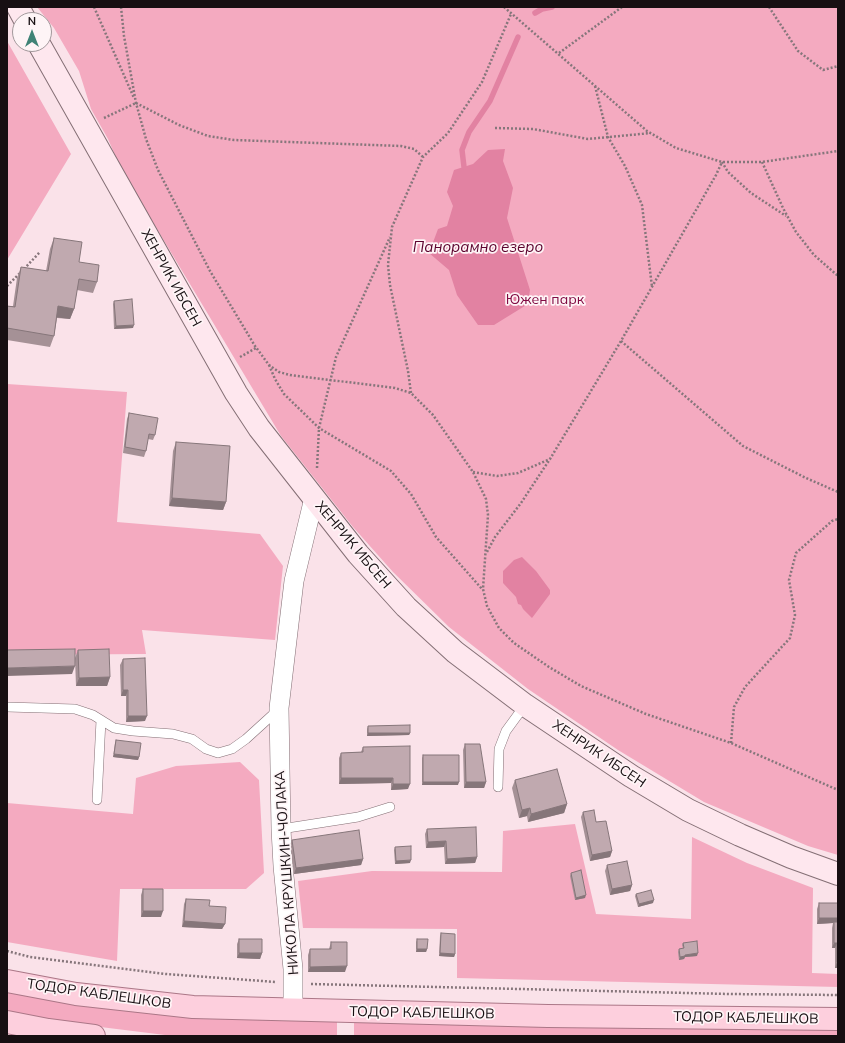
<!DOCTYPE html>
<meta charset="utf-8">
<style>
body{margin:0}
#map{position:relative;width:845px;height:1043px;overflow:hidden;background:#fae2e9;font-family:Mulish,sans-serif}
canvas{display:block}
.frame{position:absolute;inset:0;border:8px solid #170f12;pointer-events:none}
.north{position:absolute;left:12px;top:12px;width:40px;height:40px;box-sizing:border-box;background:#fef4f6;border:1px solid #a2989b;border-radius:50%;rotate:0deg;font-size:11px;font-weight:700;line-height:16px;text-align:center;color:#170f12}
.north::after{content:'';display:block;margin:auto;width:14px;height:18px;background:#3f8376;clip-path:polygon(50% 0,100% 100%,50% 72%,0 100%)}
</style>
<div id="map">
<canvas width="845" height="1043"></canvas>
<div class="frame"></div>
<div class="north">N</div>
</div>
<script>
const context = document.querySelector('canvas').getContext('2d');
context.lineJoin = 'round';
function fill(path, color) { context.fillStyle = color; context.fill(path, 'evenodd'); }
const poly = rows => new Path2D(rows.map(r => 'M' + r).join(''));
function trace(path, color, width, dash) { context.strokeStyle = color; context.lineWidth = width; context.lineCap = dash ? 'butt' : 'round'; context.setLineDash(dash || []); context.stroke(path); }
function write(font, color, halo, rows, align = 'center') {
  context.font = font + ' Mulish,sans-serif'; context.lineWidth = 3.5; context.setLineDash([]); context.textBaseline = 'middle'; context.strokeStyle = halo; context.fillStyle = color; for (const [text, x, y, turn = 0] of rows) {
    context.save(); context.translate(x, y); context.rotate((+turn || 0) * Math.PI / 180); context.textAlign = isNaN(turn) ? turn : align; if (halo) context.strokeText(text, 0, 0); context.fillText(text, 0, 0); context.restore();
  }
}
fill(poly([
 [37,7,838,7,838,855,808,846,704,802,618,750,528,689,449,627,393,572,353,527,281,436,121,169,108,139,91,109,79,71,54,28],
 [7,41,71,154,7,260],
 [7,384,127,392,117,522,260,534,283,566,275,640,142,630,146,654,7,655],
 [240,762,259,780,264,873,246,889,120,889,117,961,7,942,7,803,133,814,136,778,176,766],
 [575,824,596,914,691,919,692,837,747,863,813,888,812,973,838,974,838,987,457,978,457,929,303,928,298,881,372,871,502,872,503,831],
 [7,991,46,999,126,1011,195,1016,337,1021,337,1036,165,1035,36,1019,7,1013],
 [354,1022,838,1029,838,1036,354,1036]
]), '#f4aac0');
fill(poly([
 [505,149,503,161,513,188,507,218,530,290,528,304,494,325,478,325,457,295,449,270,429,253,438,229,447,226,453,206,447,192,454,170,473,164,488,150],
 [522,557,536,571,550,590,550,594,532,618,523,609,521,605,518,604,516,597,503,583,503,571,514,560]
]), '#e282a2');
trace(poly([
 [535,13,542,9,552,7],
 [464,167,462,150,469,132,490,101,518,37]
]), '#e282a2', 5.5);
const service = poly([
 [7,707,75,709,93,715,114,728,133,731,173,734,192,739,206,749,218,753,232,749,246,739,279,709],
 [498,787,499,749,506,731,525,705],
 [97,800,101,720],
 [281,829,358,817,390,807]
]);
const minor = poly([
 [293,1010,293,969,283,866,281,829,279,708,294,581,314,498]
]);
const secondary = poly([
 [18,7,25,20],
 [39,44,236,393,259,428,358,554,406,607,455,652,525,705,631,776,688,810,740,835,791,857,838,874]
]);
const primary = poly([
 [7,981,76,994,193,1007,548,1016,838,1019],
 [7,1022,48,1030,94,1036]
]);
trace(service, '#846f75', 10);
trace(minor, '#846f75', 20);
trace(secondary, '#846f75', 24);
trace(primary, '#ab7787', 24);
trace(poly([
 [94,7,134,98],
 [121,7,124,36,136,103,146,139,158,170,210,271,255,346,269,365,279,372,290,375,395,388,411,393,433,415,473,472,486,499,488,515,483,589,487,606,499,628,514,643,549,667,581,686,646,714,731,743,838,790],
 [504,7,647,131,676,148,722,162,762,162,838,151],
 [769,7,798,51,823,70,838,66],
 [559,53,622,7],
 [595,86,608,137,625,166,642,205,652,287],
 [136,103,179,125,208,136,234,140,401,146,414,149,423,157],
 [104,118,136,103],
 [495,128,533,129,588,139,651,133],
 [722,162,728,172,751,193,786,216],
 [762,162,783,208,796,232,814,255,838,276],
 [24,269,40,252],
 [7,286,20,273],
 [621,341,743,446,806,478,838,492],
 [240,357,256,348],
 [269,365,275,379,284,394,319,428,391,471,411,494,436,537,482,589],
 [411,393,408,371,390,285,388,265,392,227,423,157,448,133,482,82,511,14],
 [317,468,319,428,336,357,390,237],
 [473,472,497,476,518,473,550,459],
 [487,552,495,537,521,503,550,459,621,341,716,175,722,162],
 [731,743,734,707,745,687,790,638,795,615,789,580,796,553,832,521,838,519],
 [7,951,30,957,166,974,276,982],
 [311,984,729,994,838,995]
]), '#86767b', 2.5, [2, 2]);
trace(service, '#fff', 9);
trace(minor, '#fff', 19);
trace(secondary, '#fee7ee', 22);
trace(primary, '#fdcfdd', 22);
fill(poly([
 [54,238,79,262,97,282,93,293,77,290,74,309,70,319,57,318,54,336,50,347,7,340,7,306,13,306,17,278,21,267,46,271,50,249],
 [114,301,133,328,114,329,113,304],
 [129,413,155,435,153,440,148,439,146,451,144,457,123,453,127,419],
 [176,442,226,502,223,510,169,506,173,451],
 [78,650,110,677,107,686,76,686,75,658],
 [123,659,145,721,126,722,126,696,121,696,120,665],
 [368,726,410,733,409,735,367,736,367,729],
 [116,740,139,757,138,760,113,757,115,743],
 [465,744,486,782,484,788,464,788,463,750],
 [363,747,408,789,391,790,391,783,339,784,339,758,341,753,361,752],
 [423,755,458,785,422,785,422,758],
 [515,780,567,804,564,813,528,822,527,816,519,818,512,788],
 [583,812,596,822,612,851,610,857,590,861,581,817],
 [427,829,477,857,475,863,445,864,444,847,426,848,425,834],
 [292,840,363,859,361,865,294,874,290,845],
 [395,847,410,863,395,864,394,850],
 [607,865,632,885,630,891,610,895,605,871],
 [571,873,585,898,575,900,570,876],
 [143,889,161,917,141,917,141,895],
 [636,894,653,903,638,907,635,896],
 [186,899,209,906,225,924,222,929,182,927,184,904],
 [819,903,838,903,838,968,835,968,835,948,832,948,832,928,833,923,817,924,817,909],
 [441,933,455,954,454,957,439,956,440,936],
 [239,939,262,953,260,959,237,958,237,944],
 [417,939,427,949,426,952,416,952,416,942],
 [331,942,345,972,308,972,308,955,310,949,329,949],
 [683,943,697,956,685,957,684,959,679,960,678,952,679,949,683,948,682,945]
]), '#a59196');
fill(poly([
 [58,306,74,309,70,319,54,317],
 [134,325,133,328,114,329,116,326],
 [172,498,226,502,223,510,169,506],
 [75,666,72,674,7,676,7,668],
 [110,677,107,686,76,686,79,678],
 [123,690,128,690,126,696,121,696],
 [128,716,147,716,145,721,126,722],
 [368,733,410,733,409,735,367,736],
 [114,754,139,757,138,760,113,757],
 [341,778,393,778,391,783,339,784],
 [423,782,459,782,458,785,422,785],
 [466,782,486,782,484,788,464,788],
 [393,784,410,784,408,789,391,790],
 [567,804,564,813,528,822,531,814],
 [530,808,527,816,519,818,522,810],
 [446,841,444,847,426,848,428,842],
 [612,851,610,857,590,861,592,855],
 [477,857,475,863,445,864,447,859],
 [363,859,361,865,294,874,296,868],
 [411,860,410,863,395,864,396,861],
 [632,885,630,891,610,895,612,889],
 [586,895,585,898,575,900,576,898],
 [654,900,653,903,638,907,639,904],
 [143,911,163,911,161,917,141,917],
 [819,918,838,918,838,923,834,922,833,923,817,924],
 [184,921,225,924,222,929,182,927],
 [834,943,837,943,835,948,832,948],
 [417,949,427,949,426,952,416,952],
 [239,953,262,953,260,959,237,958],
 [440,953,455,954,454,957,439,956],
 [698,953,697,956,685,957,684,959,679,960,680,957,685,955],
 [837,962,838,962,838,968,835,968],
 [347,966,345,972,308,972,310,967]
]), '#86767a');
const building = poly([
 [54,238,82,242,79,262,99,265,97,282,79,279,74,309,58,306,54,336,7,328,7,306,15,307,21,267,48,271,54,238],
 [132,299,134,325,116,326,114,301,132,299],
 [129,413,158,418,155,435,149,434,146,451,125,447,129,413],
 [176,442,230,446,226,502,172,498,176,442],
 [75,649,75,666,7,668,7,650,75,649],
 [109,649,110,677,79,678,78,650,109,649],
 [145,658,147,716,128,716,128,690,123,690,123,659,145,658],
 [410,725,410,733,368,733,368,726,410,725],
 [116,740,141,743,139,757,114,754,116,740],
 [465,744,480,744,486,782,466,782,465,744],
 [410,746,410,784,393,784,393,778,341,778,341,753,363,752,363,747,410,746],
 [423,755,459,755,459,782,423,782,423,755],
 [557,769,567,804,531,814,530,808,522,810,515,780,557,769],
 [594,810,596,822,606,821,612,851,592,855,583,812,594,810],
 [476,827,477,857,447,859,446,841,428,842,427,829,476,827],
 [359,830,363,859,296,868,292,840,359,830],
 [411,846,411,860,396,861,395,847,411,846],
 [627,861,632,885,612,889,607,865,627,861],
 [581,870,586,895,576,898,571,873,581,870],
 [143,889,163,889,163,911,143,911,143,889],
 [651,890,654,900,639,904,636,894,651,890],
 [186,899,210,900,209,906,226,907,225,924,184,921,186,899],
 [819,903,838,903,838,918,819,918,819,903],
 [834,922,838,922,838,962,837,962,837,943,834,943,834,922],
 [441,933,455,934,455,954,440,953,441,933],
 [239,939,262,939,262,953,239,953,239,939],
 [417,939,428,939,427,949,417,949,417,939],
 [697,941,698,953,685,955,685,956,680,957,679,949,684,948,683,943,697,941],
 [331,942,347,942,347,966,310,967,310,949,331,949,331,942]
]);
fill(building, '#c0a9af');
trace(building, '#86767a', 1);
write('14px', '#170f12', '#fef4f6', [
 ["ХЕНРИК ИБСЕН",171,278,61],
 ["ХЕНРИК ИБСЕН",353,545,50],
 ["ХЕНРИК ИБСЕН",599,754,34],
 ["НИКОЛА КРУШКИН-ЧОЛАКА",287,873,-94],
 ["ТОДОР КАБЛЕШКОВ",99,994,8],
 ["ТОДОР КАБЛЕШКОВ",422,1013,1],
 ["ТОДОР КАБЛЕШКОВ",746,1018,1]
]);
write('14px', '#810b43', '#fef4f6', [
 ["Южен парк",545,300]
]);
write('italic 15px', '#5c032e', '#fef4f6', [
 ["Панорамно езеро",478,247]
]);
</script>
